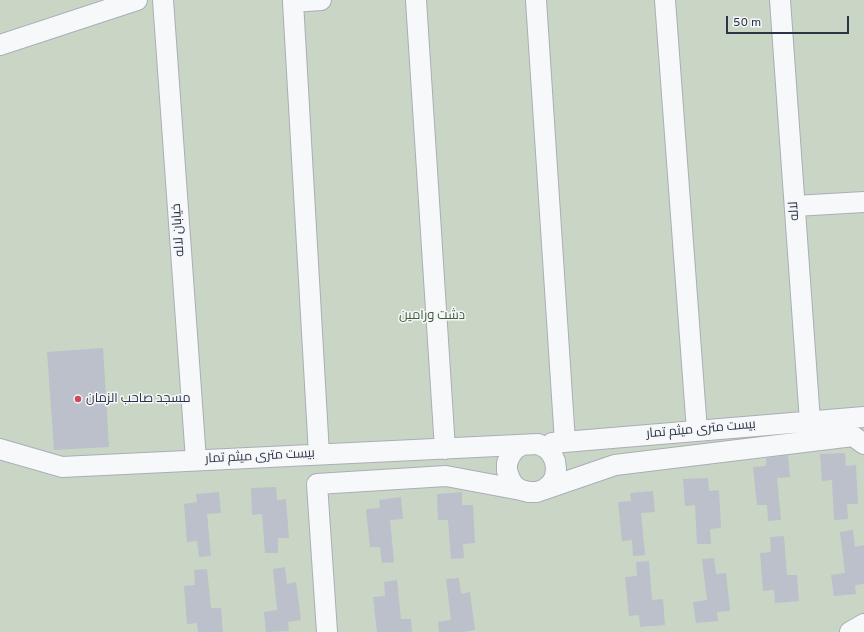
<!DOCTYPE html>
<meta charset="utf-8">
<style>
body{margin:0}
#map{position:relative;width:864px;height:632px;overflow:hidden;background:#e4e7ec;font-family:Overpass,sans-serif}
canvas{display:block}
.scale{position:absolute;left:726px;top:16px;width:123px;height:18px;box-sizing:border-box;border:2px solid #2b3445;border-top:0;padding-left:5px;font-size:12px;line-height:14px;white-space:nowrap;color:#2b3445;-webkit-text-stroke:3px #f4f6f9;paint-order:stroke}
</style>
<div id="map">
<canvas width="864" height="632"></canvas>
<div class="scale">50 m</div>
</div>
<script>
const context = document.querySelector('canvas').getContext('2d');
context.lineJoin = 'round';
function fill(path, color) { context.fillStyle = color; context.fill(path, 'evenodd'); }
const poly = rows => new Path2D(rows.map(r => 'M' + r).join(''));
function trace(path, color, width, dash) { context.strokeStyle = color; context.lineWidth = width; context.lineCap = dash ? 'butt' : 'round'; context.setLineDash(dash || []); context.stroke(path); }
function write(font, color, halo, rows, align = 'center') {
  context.font = font + ' Overpass,Cairo,sans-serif'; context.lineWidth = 3; context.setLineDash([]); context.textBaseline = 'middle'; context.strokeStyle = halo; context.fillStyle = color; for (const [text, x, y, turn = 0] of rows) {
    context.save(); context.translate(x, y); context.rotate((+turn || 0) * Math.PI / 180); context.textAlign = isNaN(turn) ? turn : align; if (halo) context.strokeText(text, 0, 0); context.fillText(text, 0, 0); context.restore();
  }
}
fill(poly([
 [0,0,864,0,864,632,0,632]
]), '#c9d6c5');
fill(poly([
 [103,348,109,447,54,450,47,352],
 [845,453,846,466,856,465,858,504,847,504,848,519,834,520,832,480,822,481,820,454],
 [788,455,790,477,777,478,781,520,768,521,767,505,757,505,753,467,766,466,766,458],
 [708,478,709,491,719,490,721,528,710,529,711,544,697,544,695,505,685,506,683,479],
 [276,487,277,500,286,499,289,538,278,538,278,553,265,553,262,514,252,515,251,488],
 [653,491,655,512,641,513,645,555,633,556,632,540,622,541,618,502,631,501,630,493],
 [219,492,221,513,207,514,211,556,199,557,197,541,187,542,184,504,197,502,196,494],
 [462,492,462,505,473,505,475,543,463,544,464,558,451,559,448,520,438,520,437,494],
 [401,497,403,519,390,520,394,562,382,563,380,547,370,547,366,509,380,508,379,500],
 [853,530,855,547,864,545,864,584,855,585,856,594,834,596,831,575,845,573,840,532],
 [784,536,787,575,797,575,799,601,775,603,774,590,763,591,760,553,771,552,770,537],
 [714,558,716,574,726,573,730,611,717,612,718,621,696,623,693,602,707,600,702,559],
 [649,561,652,600,663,599,665,625,640,627,639,615,629,616,625,577,637,576,636,562],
 [285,567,287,584,296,582,301,620,288,622,289,631,266,632,264,612,277,610,273,569],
 [207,569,211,608,221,608,223,632,198,632,197,623,187,624,184,586,195,585,194,570],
 [459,578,461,594,470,592,475,630,463,632,439,632,438,622,451,620,446,579],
 [397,580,401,619,411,619,412,632,377,632,373,597,385,596,384,582]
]), '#bbc0ca');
const minor = poly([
 [163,0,196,460],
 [416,0,445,449],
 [536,0,565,442],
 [665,0,697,431],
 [780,0,810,421],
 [0,45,137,0],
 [795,206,864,202],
 [552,443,864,417],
 [0,449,62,467,538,444,546,448,551,453,555,461,556,469,555,477,551,484,545,489,537,492,529,492,521,490,514,486,510,479,507,471,507,463,510,456,515,449,522,445],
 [319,454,293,2,321,0],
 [545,489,615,465,853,436,864,444],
 [327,632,317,484,446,476,521,490],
 [850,632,864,624]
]);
trace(minor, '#a9aeb7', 22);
trace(minor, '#f7f8fa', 20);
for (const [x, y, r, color] of [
 [78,399,4,"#d1495b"]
]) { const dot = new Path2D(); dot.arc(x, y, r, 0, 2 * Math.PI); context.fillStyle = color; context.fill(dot); trace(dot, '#f4f6f9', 1.5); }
write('13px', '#2b3445', '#f4f6f9', [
 ["لاله",795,211,-94],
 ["خیابان لاله",179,230,-94],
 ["بیست متری میثم تمار",701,430,-5],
 ["بیست متری میثم تمار",260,457,-3]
]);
write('13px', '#3f6138', '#f4f6f9', [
 ["دشت ورامین",432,316]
]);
write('13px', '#2b3445', '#f4f6f9', [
 ["مسجد صاحب الزمان",86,399]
], 'left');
</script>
